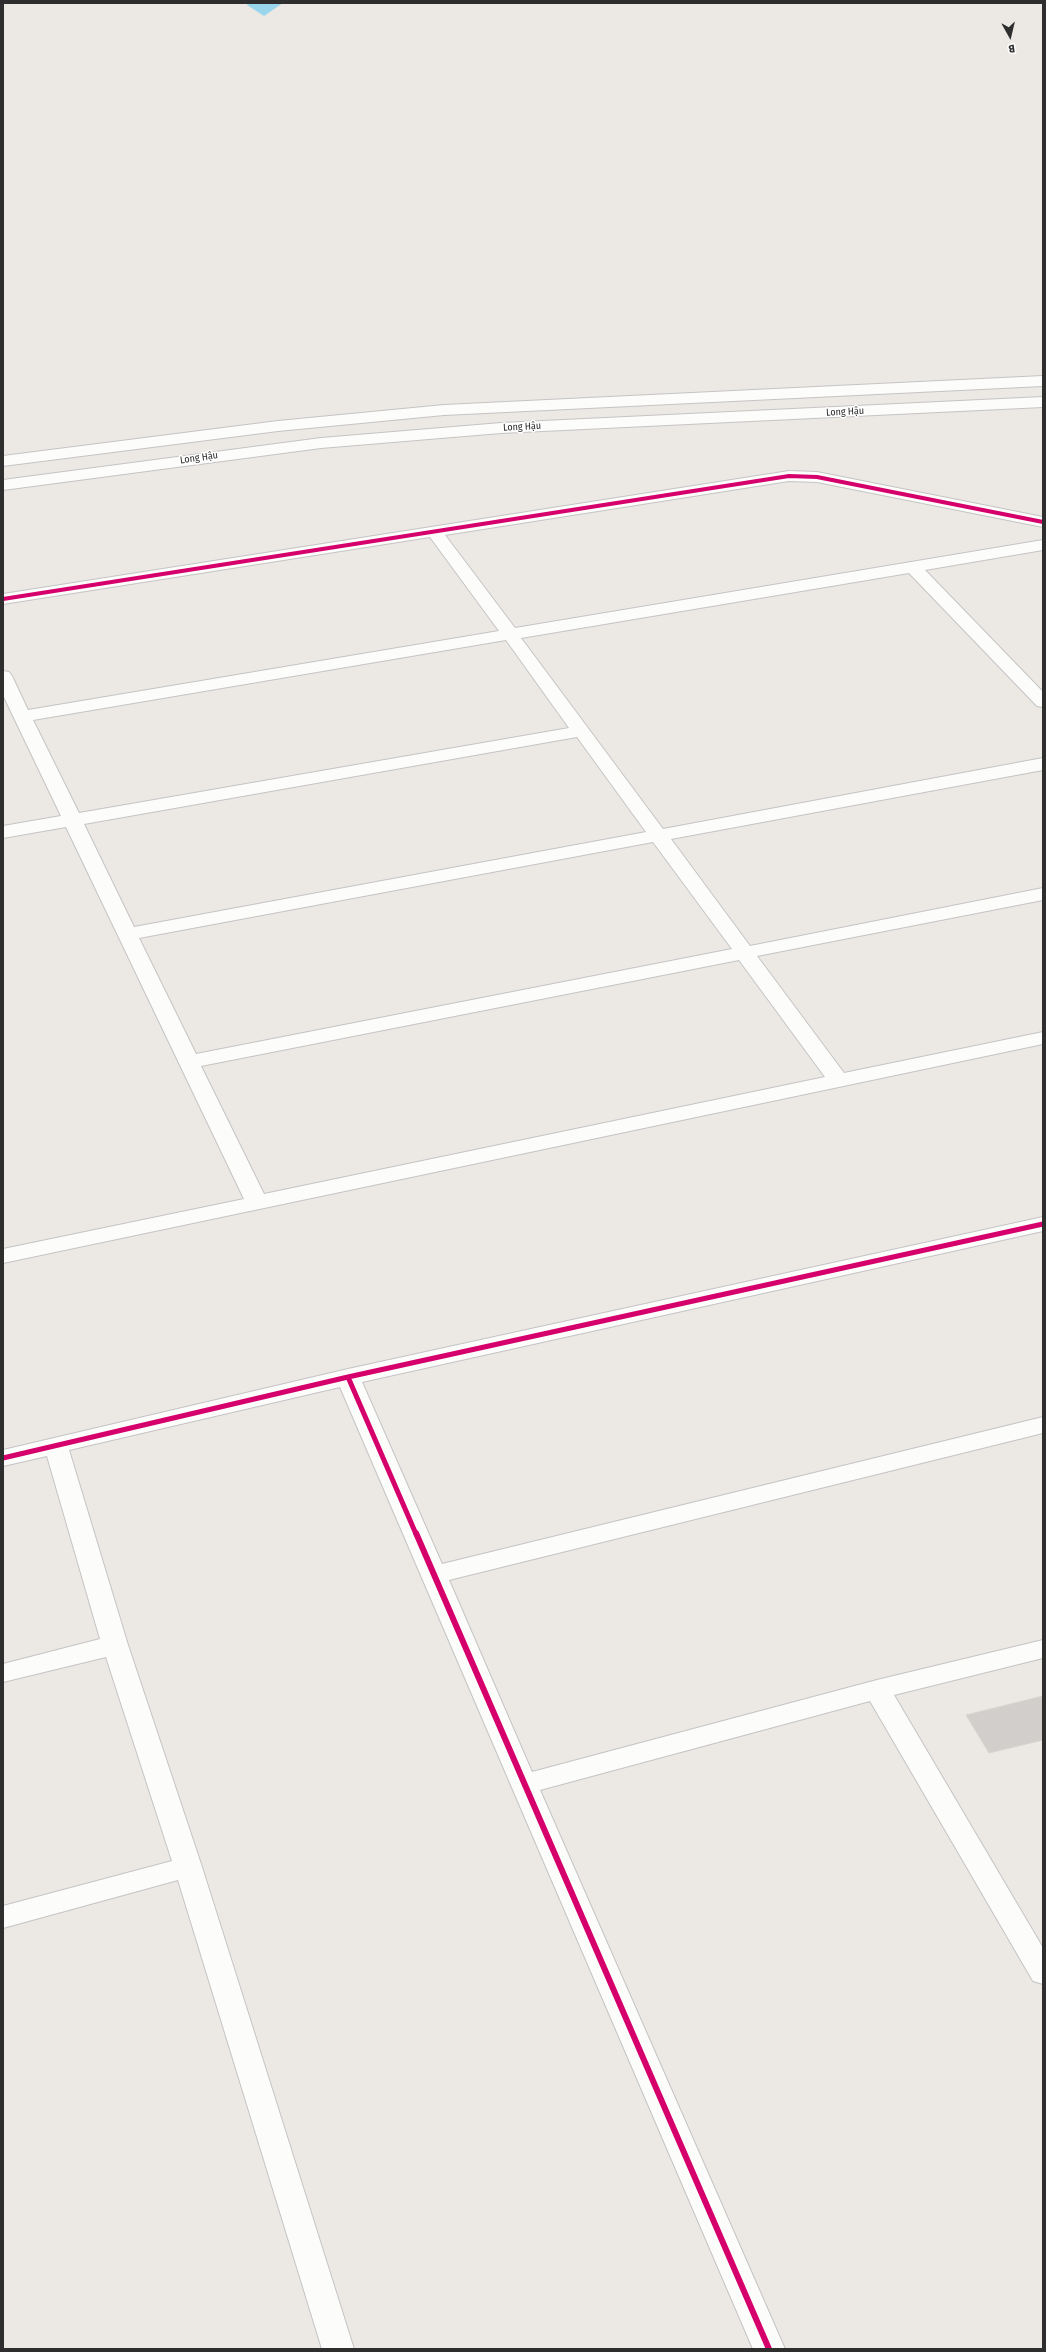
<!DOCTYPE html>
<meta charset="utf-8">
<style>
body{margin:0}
#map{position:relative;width:1046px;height:2352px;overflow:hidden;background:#ece8e4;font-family:"Fira Sans Condensed",sans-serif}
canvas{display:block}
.frame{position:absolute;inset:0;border:4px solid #2e2e2e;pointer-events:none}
.north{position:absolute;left:990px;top:16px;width:40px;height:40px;-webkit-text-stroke:3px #fff;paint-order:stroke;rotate:172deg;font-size:11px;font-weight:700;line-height:16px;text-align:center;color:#2e2e2e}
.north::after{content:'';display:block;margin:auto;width:14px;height:18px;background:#2e2e2e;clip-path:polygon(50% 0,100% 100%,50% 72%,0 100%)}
</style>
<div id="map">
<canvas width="1046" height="2352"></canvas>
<div class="frame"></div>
<div class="north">B</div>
</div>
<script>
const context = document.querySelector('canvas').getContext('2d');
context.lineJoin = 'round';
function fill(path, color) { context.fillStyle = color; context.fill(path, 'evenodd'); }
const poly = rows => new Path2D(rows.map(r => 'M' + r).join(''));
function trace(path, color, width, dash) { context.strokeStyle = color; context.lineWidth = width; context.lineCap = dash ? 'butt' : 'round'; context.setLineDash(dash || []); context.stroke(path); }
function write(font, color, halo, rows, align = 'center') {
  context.font = font + ' "Fira Sans Condensed",sans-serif'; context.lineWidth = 3; context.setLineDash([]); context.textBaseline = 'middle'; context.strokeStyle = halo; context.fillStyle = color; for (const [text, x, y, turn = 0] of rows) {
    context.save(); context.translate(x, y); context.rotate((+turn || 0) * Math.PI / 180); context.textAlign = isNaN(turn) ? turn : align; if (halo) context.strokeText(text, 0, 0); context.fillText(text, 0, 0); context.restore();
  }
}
fill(poly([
 [248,3,283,3,264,16,247,5]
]), '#99d6ec');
const building = poly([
 [1043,1696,1043,1740,989,1753,966,1715,1043,1696]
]);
fill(building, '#d1cecb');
trace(building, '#d7d4d0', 1);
const minor = poly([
 [789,471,817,472,1043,517,1043,527,817,482,789,481,445,535,515,628,1043,540,1043,550,925,570,1043,692,1043,707,1037,706,909,573,521,638,663,829,1043,758,1043,770,671,839,750,946,1043,888,1043,900,757,956,844,1073,1043,1032,1043,1044,3,1263,3,1249,244,1199,66,827,3,838,3,826,61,816,3,695,3,671,9,672,12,676,28,710,499,631,430,537,3,604,3,594,789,471],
 [506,640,569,728,79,813,33,720,506,640],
 [577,737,646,832,134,927,84,824,577,737],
 [653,842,732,949,196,1054,139,938,653,842],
 [739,960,825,1077,264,1194,201,1066,739,960],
 [1043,1217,1043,1231,362,1382,442,1564,1043,1417,1043,1433,449,1580,532,1772,877,1680,1043,1640,1043,1658,894,1695,1043,1948,1043,1984,1033,1981,870,1701,540,1790,785,2349,753,2349,340,1387,69,1450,128,1645,202,1867,354,2349,322,2349,178,1880,3,1928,3,1906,172,1861,106,1657,3,1682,3,1664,100,1639,47,1456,3,1466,3,1450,348,1369,1043,1217]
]);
const secondary = poly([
 [1043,376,1043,386,444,415,278,431,3,466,3,456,278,421,444,405,1043,376],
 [1043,397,1043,407,501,433,321,448,3,490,3,480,321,438,501,423,1043,397]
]);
trace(minor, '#c5c4c5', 2);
trace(secondary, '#c5c4c5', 2);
fill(minor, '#fcfcfb');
fill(secondary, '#fcfcfb');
trace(poly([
 [3,599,789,476,817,477,1043,522]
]), '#d6006c', 4);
trace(poly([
 [348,1377,416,1534],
 [3,1458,348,1377,1043,1224]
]), '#d6006c', 5);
trace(poly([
 [416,1533,769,2349]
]), '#d6006c', 6);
write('10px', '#2e2e2e', '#fff', [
 ["Long Hậu",845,412,-3],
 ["Long Hậu",522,427,-3],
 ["Long Hậu",199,458,-8]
]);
</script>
